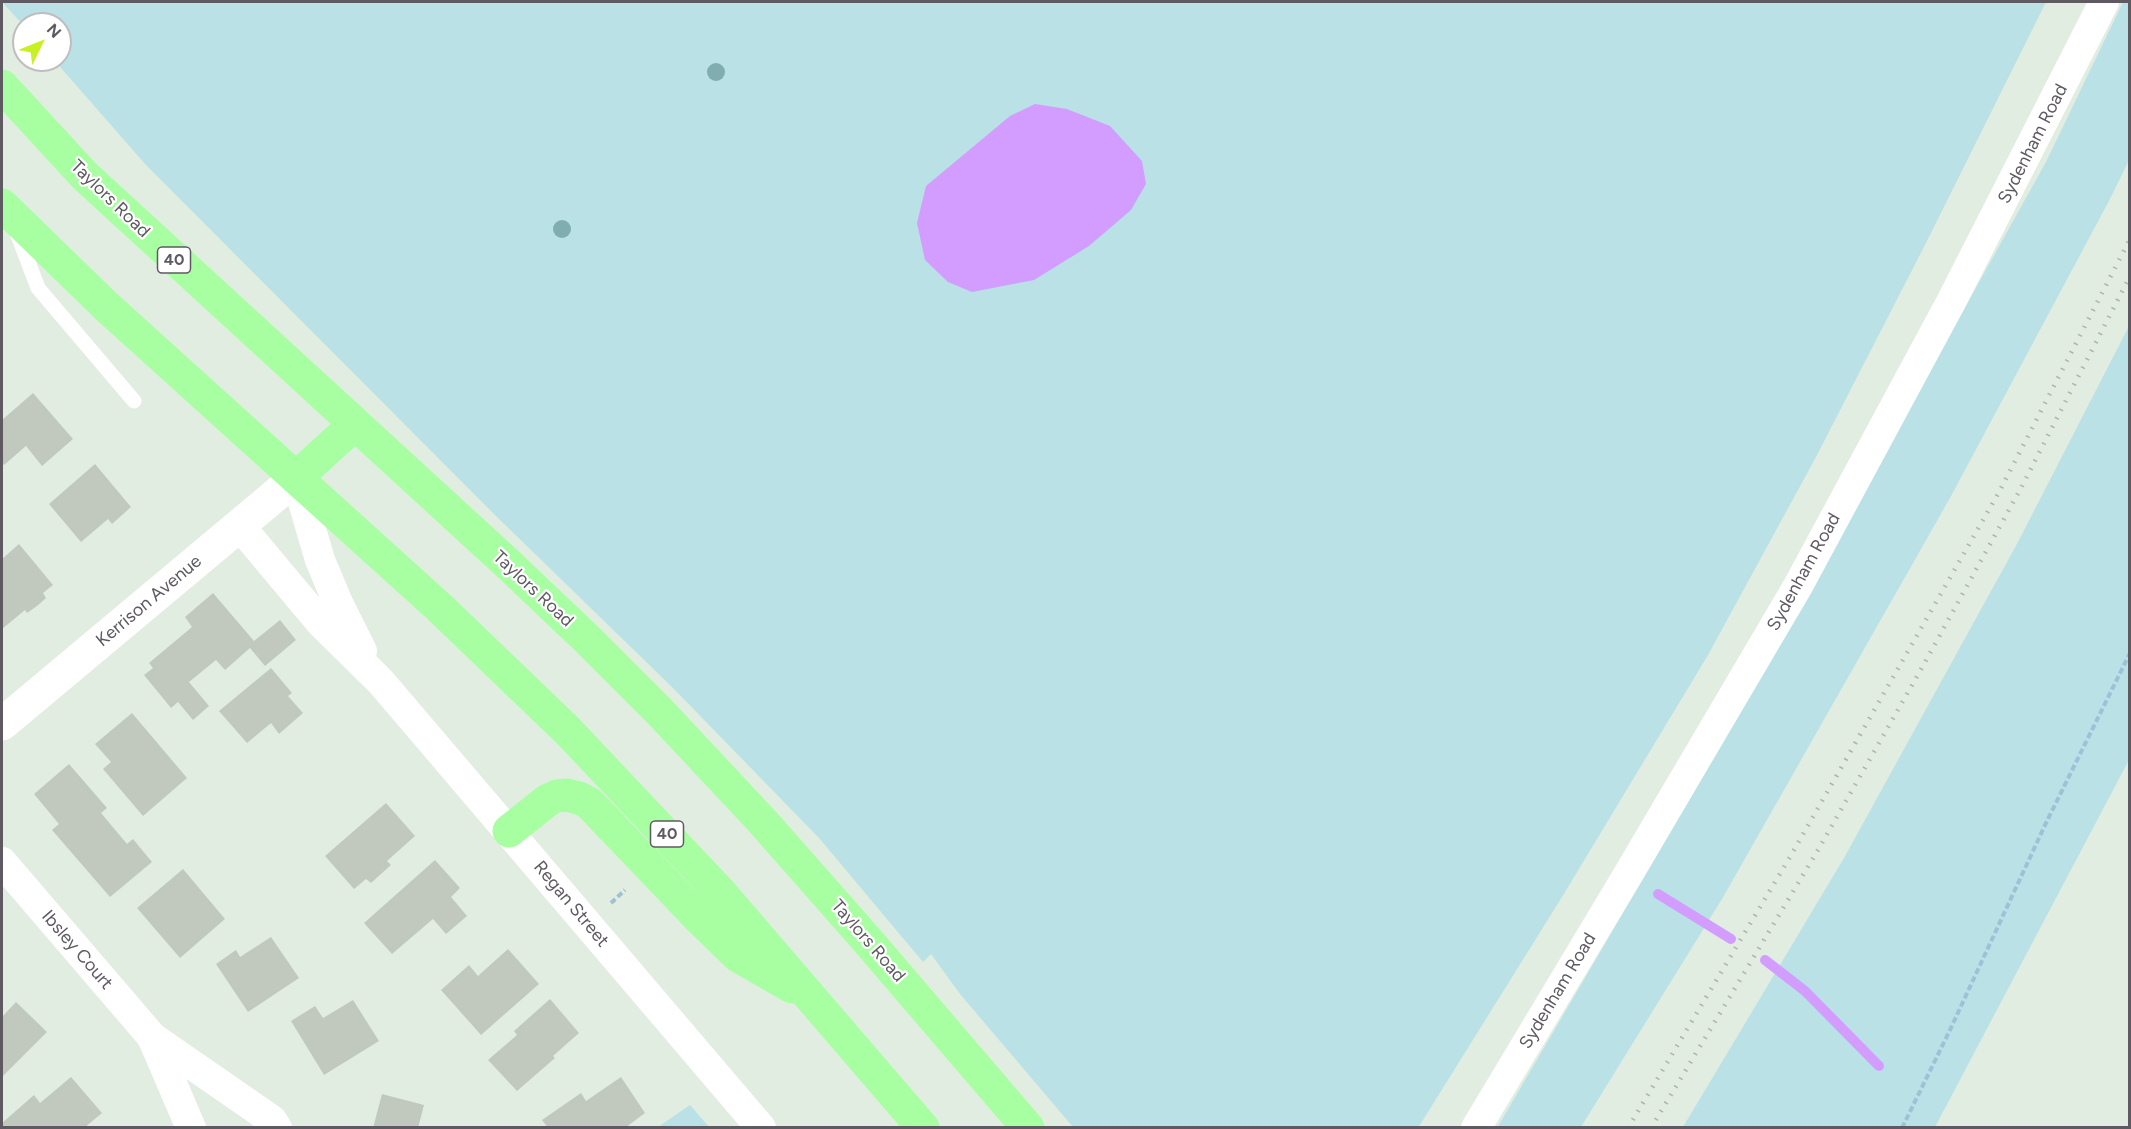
<!DOCTYPE html>
<style>
body{margin:0}
#map{position:relative;width:2131px;height:1129px;overflow:hidden;background:#e1ede0;font-family:Figtree,sans-serif}
canvas{display:block}
.frame{position:absolute;inset:0;border:3px solid #5f5962;pointer-events:none}
.north{position:absolute;left:12px;top:12px;width:60px;height:60px;box-sizing:border-box;background:#fff;border:2px solid #bfbdc0;border-radius:50%;rotate:47deg;font-size:16px;font-weight:700;line-height:24px;text-align:center;color:#5f5962}
.north::after{content:'';display:block;margin:auto;width:21px;height:27px;background:#c9f023;clip-path:polygon(50% 0,100% 100%,50% 72%,0 100%)}
</style>
<div id="map">
<canvas width="2131" height="1129"></canvas>
<div class="frame"></div>
<div class="north">N</div>
</div>
<script>
const context = document.querySelector('canvas').getContext('2d');
context.lineJoin = 'round';
function fill(path, color) { context.fillStyle = color; context.fill(path, 'evenodd'); }
const poly = rows => new Path2D(rows.map(r => 'M' + r).join(''));
function trace(path, color, width, dash) { context.strokeStyle = color; context.lineWidth = width; context.lineCap = dash ? 'butt' : 'round'; context.setLineDash(dash || []); context.stroke(path); }
function write(font, color, halo, rows, align = 'center') {
  context.font = font + ' Figtree,sans-serif'; context.lineWidth = 4.5; context.setLineDash([]); context.textBaseline = 'middle'; context.strokeStyle = halo; context.fillStyle = color; for (const [text, x, y, turn = 0] of rows) {
    context.save(); context.translate(x, y); context.rotate((+turn || 0) * Math.PI / 180); context.textAlign = isNaN(turn) ? turn : align; if (halo) context.strokeText(text, 0, 0); context.fillText(text, 0, 0); context.restore();
  }
}
fill(poly([
 [2,2,2046,2,1927,241,1816,457,1708,655,1562,897,1418,1128,1073,1127,960,994,931,954,923,962,819,838,674,689,495,515,146,165,54,60,60,60,60,24,24,24,24,26],
 [2123,2,2129,2,2129,160,2110,199,1950,498,1722,899,1581,1127,1497,1128,1718,751,2046,162],
 [2129,326,2129,760,1935,1127,1683,1127,1844,858,2018,542],
 [690,1105,709,1127,658,1127]
]), '#bae1e6');
fill(poly([
 [1035,104,1067,109,1110,126,1142,161,1146,184,1131,210,1089,246,1034,280,972,292,948,282,925,260,917,223,926,186,1010,116]
]), '#d39dff');
trace(poly([
 [1658,894,1731,939],
 [1765,960,1805,991,1879,1066]
]), '#d39dff', 10);
fill(poly([
 [33,393,73,439,42,466,26,446,4,465,2,462,2,420],
 [95,464,131,507,112,524,108,519,81,542,49,504],
 [19,544,53,585,43,593,46,598,37,606,27,613,25,610,2,629,2,559],
 [213,593,254,641,280,620,296,640,265,666,250,648,225,670,216,660,189,682,209,706,193,720,178,702,171,708,144,675,153,668,149,663,192,627,185,617],
 [271,668,292,693,288,696,303,713,279,734,271,723,247,743,219,711],
 [132,713,187,778,143,816,103,769,111,762,95,744],
 [69,764,107,808,101,813,127,844,133,839,152,862,110,897,52,830,59,824,34,794],
 [386,803,415,836,387,861,391,865,371,883,366,879,354,889,325,856],
 [435,860,460,888,451,897,467,916,446,934,433,919,392,954,364,923],
 [183,869,225,919,180,958,137,908],
 [271,937,299,978,248,1012,216,964,236,950,240,957],
 [508,949,539,984,481,1035,441,990,469,965,478,976],
 [550,999,579,1033,553,1056,555,1058,517,1091,488,1060,517,1035,514,1031],
 [353,1000,379,1041,324,1075,291,1021,315,1006,323,1018],
 [16,1002,47,1032,2,1077,2,1017],
 [71,1077,102,1113,84,1128,2,1128,2,1123,34,1095,40,1103],
 [621,1077,645,1113,625,1128,548,1128,542,1120,581,1093,586,1101],
 [382,1094,424,1105,418,1128,373,1128]
]), '#c1c9bf');
trace(poly([
 [611,903,625,890],
 [1902,1128,1949,1032,2046,823,2130,653]
]), '#9dc2d8', 4, [6, 3]);
trace(poly([
 [16,230,38,288,134,401]
]), '#fff', 15);
trace(poly([
 [296,478,320,560,338,603,362,651],
 [239,525,321,623,381,682,761,1128],
 [2,862,152,1037,272,1120,277,1128],
 [152,1037,191,1128],
 [1476,1128,1626,878,1798,586,1951,302,2104,2]
]), '#fff', 30);
trace(poly([
 [2,724,296,478]
]), '#fff', 33);
trace(poly([
 [2,86,85,176,508,564,587,639,660,712,763,822,867,940,1028,1128],
 [2,205,107,307,440,608,568,731,720,892,923,1128],
 [296,478,355,424],
 [509,831,548,800,557,796,567,795,579,798,589,803,702,921,738,956,792,987]
]), '#a7ffa2', 33);
trace(poly([
 [1628,1128,1790,857,1998,494,2130,239],
 [1651,1128,1818,850,1924,664,2021,488,2130,276]
]), '#b1b0b2', 4.5, [1.5, 8]);
context.fillStyle = '#80aeb0';
for (const [x, y] of [
 [716,72],
 [562,229]
]) { context.beginPath(); context.arc(x, y, 9, 0, 2 * Math.PI); context.fill(); }
for (const [x, y, w] of [
 [174,260,33],
 [667,834,33]
]) { const box = new Path2D(); box.roundRect(x - w / 2, y - 13, w, 26, 4.5); context.fillStyle = '#fff'; context.fill(box); trace(box, '#5f5962', 1.5); }
write('bold 16px', '#5f5962', null, [
 ["40",174,260],
 ["40",667,834]
]);
write('18px', '#5f5962', '#fff', [
 ["Sydenham Road",2033,144,-63],
 ["Taylors Road",110,199,44],
 ["Sydenham Road",1804,572,-61],
 ["Taylors Road",533,589,43],
 ["Kerrison Avenue",149,601,-40],
 ["Regan Street",571,904,50],
 ["Taylors Road",868,941,49],
 ["Ibsley Court",77,950,49],
 ["Sydenham Road",1558,991,-59]
]);
</script>
